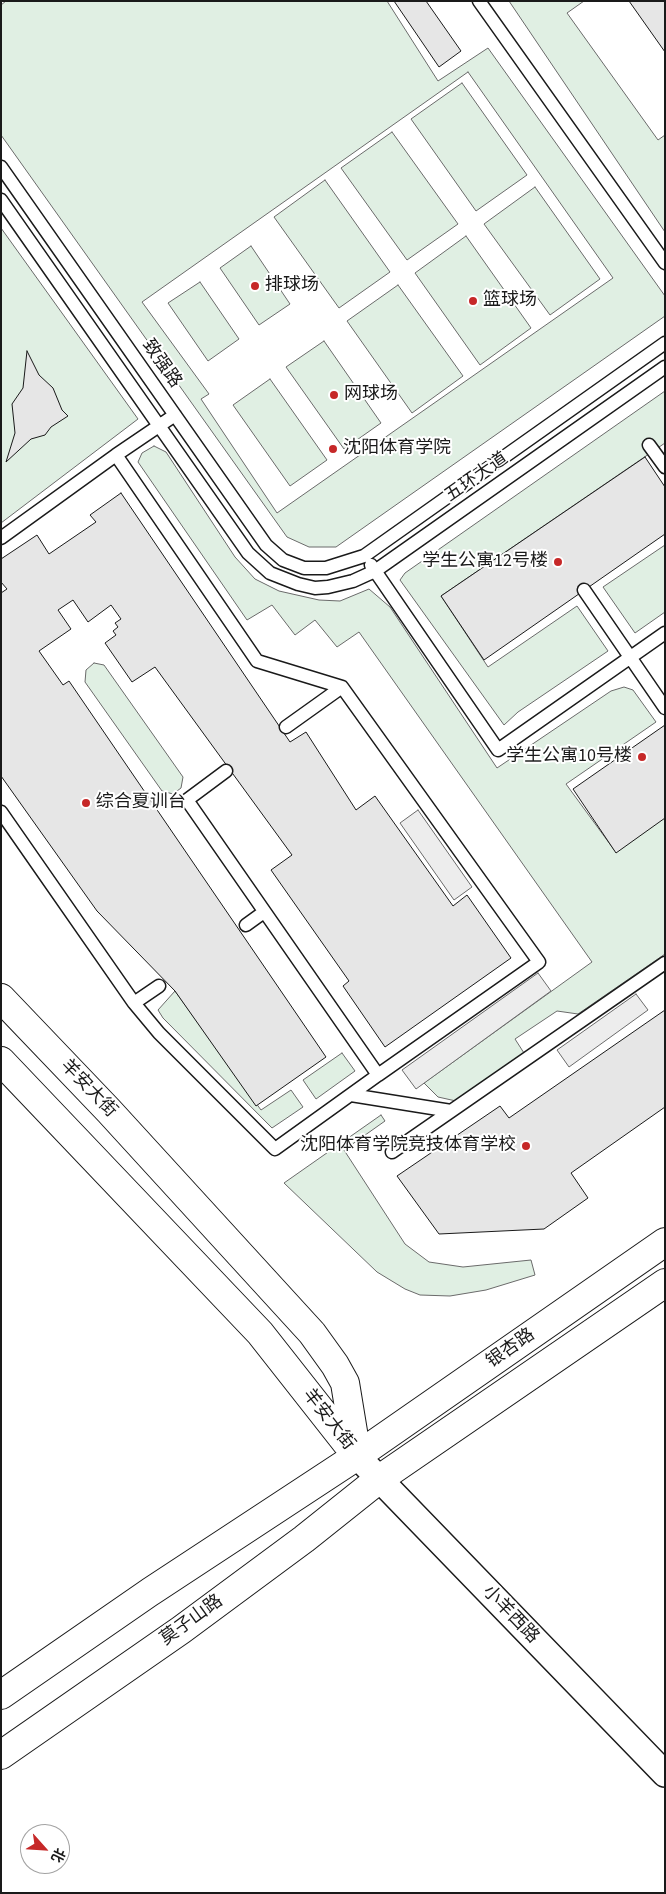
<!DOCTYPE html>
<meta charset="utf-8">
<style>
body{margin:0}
#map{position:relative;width:666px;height:1894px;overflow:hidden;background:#fff;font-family:"Source Sans 3","Noto Sans SC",sans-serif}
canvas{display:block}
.frame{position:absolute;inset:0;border:2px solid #1a1a1a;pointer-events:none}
.north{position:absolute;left:20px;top:1824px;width:50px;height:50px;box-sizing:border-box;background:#fff;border:1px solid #a3a3a3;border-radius:50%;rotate:116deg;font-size:14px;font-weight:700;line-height:20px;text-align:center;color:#1a1a1a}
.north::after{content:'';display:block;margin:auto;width:18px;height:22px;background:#c62828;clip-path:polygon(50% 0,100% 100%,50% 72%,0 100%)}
</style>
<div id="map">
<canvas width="666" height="1894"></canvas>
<div class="frame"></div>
<div class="north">北</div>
</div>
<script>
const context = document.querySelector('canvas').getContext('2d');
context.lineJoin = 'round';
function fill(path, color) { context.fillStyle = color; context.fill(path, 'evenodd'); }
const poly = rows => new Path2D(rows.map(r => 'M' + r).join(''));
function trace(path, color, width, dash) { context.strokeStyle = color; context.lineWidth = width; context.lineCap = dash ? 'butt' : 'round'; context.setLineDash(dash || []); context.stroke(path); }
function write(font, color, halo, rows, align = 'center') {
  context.font = font + ' "Source Sans 3","Noto Sans SC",sans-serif'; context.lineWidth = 4; context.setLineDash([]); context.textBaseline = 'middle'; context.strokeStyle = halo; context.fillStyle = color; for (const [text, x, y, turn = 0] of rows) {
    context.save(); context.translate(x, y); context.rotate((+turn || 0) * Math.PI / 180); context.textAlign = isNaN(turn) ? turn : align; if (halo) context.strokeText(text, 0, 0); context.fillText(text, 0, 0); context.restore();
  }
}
const green = poly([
 [6,1,387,1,438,81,488,48,665,296,665,316,336,547,309,547,287,537,1,135,1,5,6,1],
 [468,72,613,278,277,513,201,399,209,394,142,302,468,72],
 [509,1,584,1,567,13,658,140,665,135,665,232,509,1],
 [462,83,527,175,476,211,411,119,462,83],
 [392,132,458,224,407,260,341,168,392,132],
 [325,180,390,272,339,308,274,217,325,180],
 [535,187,600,279,550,315,484,224,535,187],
 [1,228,138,419,1,523,1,228],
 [466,236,531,328,480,365,415,273,466,236],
 [251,246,290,304,259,325,220,268,251,246],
 [200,282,239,339,208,361,168,303,200,282],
 [398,285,463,376,412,413,347,321,398,285],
 [324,341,381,423,344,449,286,367,324,341],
 [270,379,327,460,290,486,233,405,270,379],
 [665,391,665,443,441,596,488,667,577,606,608,651,518,712,504,725,400,580,405,573,665,391],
 [154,446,166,452,235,557,255,579,279,591,319,600,340,601,369,589,390,607,497,768,611,691,624,687,633,690,656,722,566,784,615,851,665,816,665,954,578,1014,557,1011,515,1039,524,1053,456,1101,438,1097,424,1083,592,962,359,632,337,647,315,620,295,635,272,605,247,620,138,462,142,453,154,446],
 [665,545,665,612,635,633,603,587,665,545],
 [94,663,104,665,183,777,181,788,173,794,162,791,85,682,86,670,94,663],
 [175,991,261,1110,291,1090,303,1107,272,1128,163,1018,158,1010,175,991],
 [342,1053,355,1071,316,1099,303,1080,342,1053],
 [381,1115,385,1121,344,1150,405,1244,429,1262,463,1267,531,1260,535,1275,486,1290,450,1296,420,1295,405,1289,377,1272,284,1183,381,1115]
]);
fill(green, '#e0efe3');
trace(green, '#6a6a6a', 1);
const parking = poly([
 [418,810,472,887,454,900,400,823,418,810],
 [538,973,551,991,416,1089,402,1070,538,973],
 [636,994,648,1010,569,1067,557,1050,636,994]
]);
fill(parking, '#ededed');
trace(parking, '#6a6a6a', 1);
const building = poly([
 [394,1,426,1,461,51,439,67,394,1],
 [629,1,665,1,665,52,629,1],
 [27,351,39,375,53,388,62,410,68,416,51,427,45,435,31,439,6,462,15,433,12,404,23,388,27,351],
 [645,457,665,487,665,534,484,660,441,596,645,457],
 [121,493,290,742,306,732,356,810,375,796,453,906,467,895,511,958,385,1047,343,986,349,981,271,870,292,855,155,667,132,682,105,643,116,635,113,631,118,627,115,623,121,619,111,605,88,622,73,600,58,610,71,629,39,651,63,685,69,681,326,1057,256,1106,175,991,97,911,1,776,1,593,7,589,1,582,1,559,37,535,49,554,96,522,90,515,121,493],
 [665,725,665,818,616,853,573,789,665,725],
 [665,1010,665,1107,571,1173,588,1198,544,1229,439,1234,397,1176,500,1106,509,1118,665,1010]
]);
fill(building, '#e6e6e6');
trace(building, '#1a1a1a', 1);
const service = poly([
 [479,1,665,263],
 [1,167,266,545,283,560,304,568,326,568,364,556,665,343],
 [1,200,248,553,270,573,298,584,315,588,328,587,353,581,375,571,665,367],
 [649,445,665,467],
 [116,455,257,661,342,687,539,962,378,1075,187,800,226,771],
 [1,538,116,455,175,415],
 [371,565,498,750,665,633],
 [584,590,665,708],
 [286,727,342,687],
 [1,812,134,1003,159,1033,275,1149,378,1075],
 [246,925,264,912],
 [134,1003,159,986],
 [351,1095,451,1111],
 [392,1152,665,963]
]);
const minor = poly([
 [357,1456,665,1774]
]);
const tertiary = poly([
 [1,998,109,1111,312,1333,335,1365,345,1383,357,1456],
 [1,1061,260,1333,356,1455],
 [1,1695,150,1592,357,1456,665,1242],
 [1,1755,181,1630,304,1539,378,1480,665,1283]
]);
trace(service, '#1a1a1a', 15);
trace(minor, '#1a1a1a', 28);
trace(tertiary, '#1a1a1a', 30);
trace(service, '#fff', 12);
trace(minor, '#fff', 25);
trace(tertiary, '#fff', 28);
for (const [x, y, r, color] of [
 [255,286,5,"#c62828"],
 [473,301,5,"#c62828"],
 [334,395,5,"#c62828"],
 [333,449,5,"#c62828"],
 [558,562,5,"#c62828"],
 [642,757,5,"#c62828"],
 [86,803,5,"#c62828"],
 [526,1146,5,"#c62828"]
]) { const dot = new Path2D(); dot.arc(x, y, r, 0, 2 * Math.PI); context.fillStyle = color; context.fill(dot); trace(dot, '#fff', 2); }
write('18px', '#1a1a1a', '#fff', [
 ["排球场",265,286],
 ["篮球场",483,301],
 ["网球场",344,395],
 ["沈阳体育学院",343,449],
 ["学生公寓12号楼",548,562,"right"],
 ["学生公寓10号楼",632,757,"right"],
 ["综合夏训台",96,803],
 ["沈阳体育学院竞技体育学校",516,1146,"right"]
], 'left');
write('18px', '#1a1a1a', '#fff', [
 ["致强路",161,364,55],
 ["五环大道",477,478,-35],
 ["羊安大街",88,1089,46],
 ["银杏路",511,1349,-35],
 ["羊安大街",328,1420,52],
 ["小羊西路",510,1615,46],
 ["莫子山路",192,1621,-36]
]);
</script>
